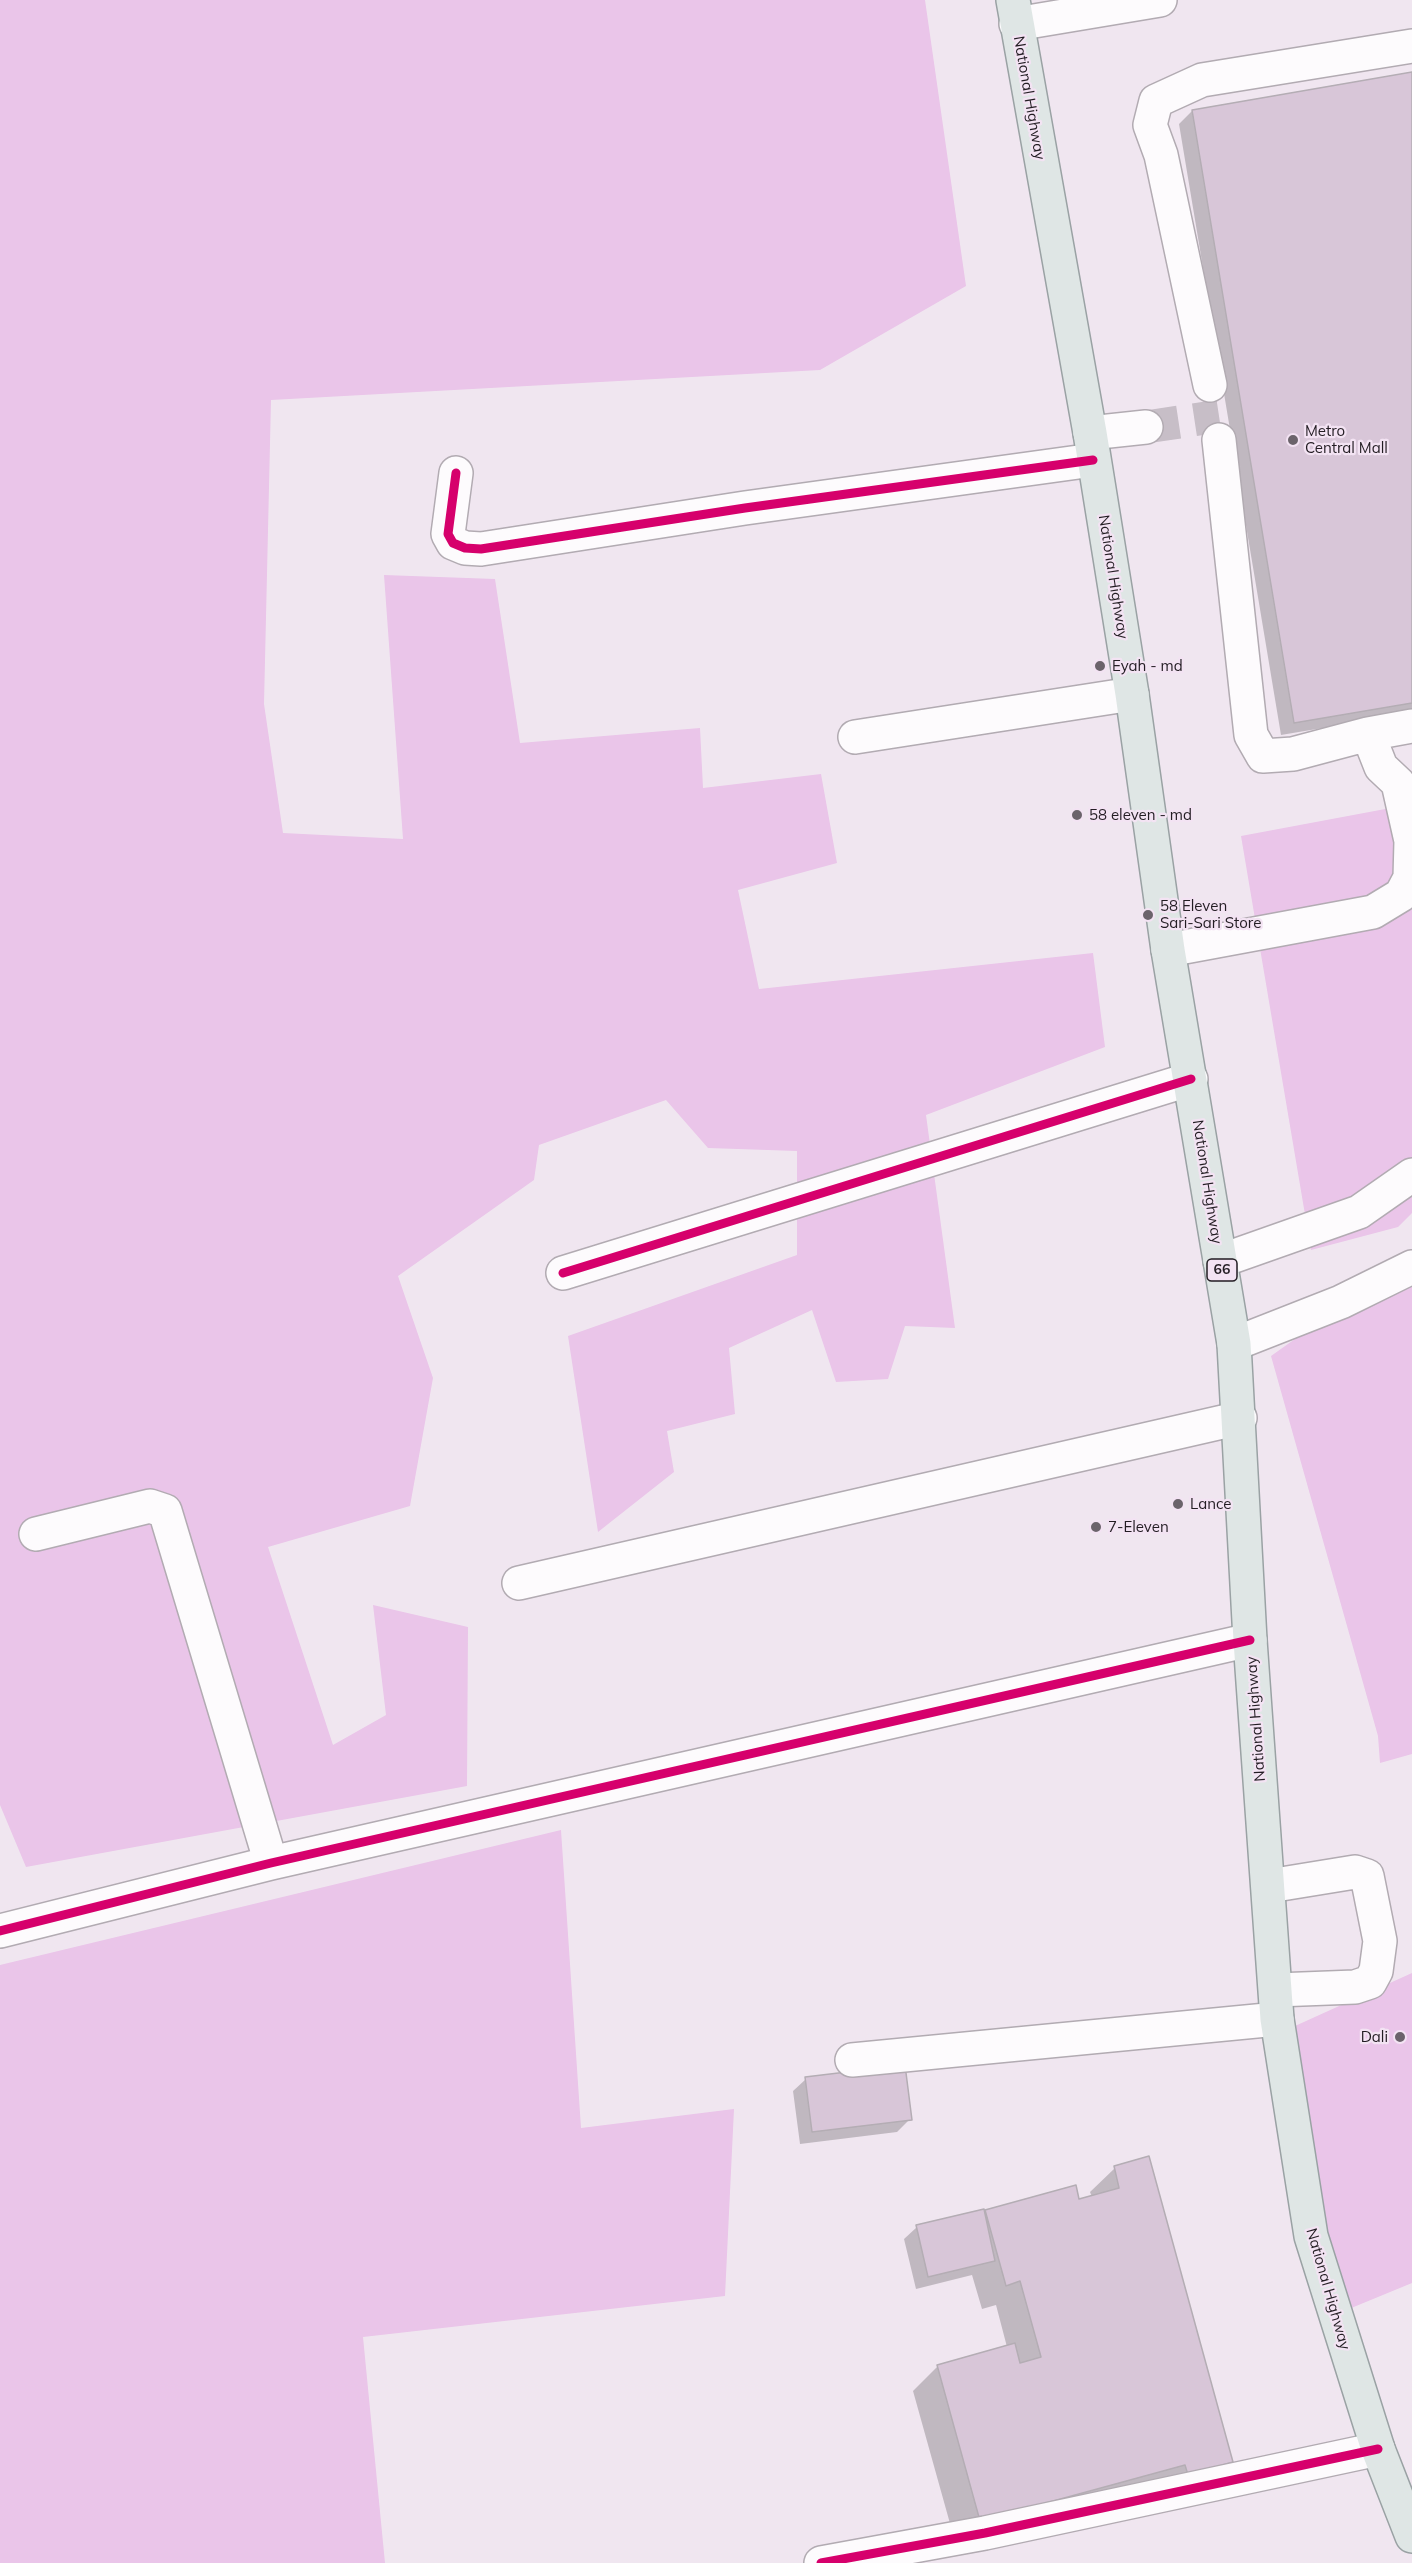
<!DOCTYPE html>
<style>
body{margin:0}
canvas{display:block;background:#f0e6f0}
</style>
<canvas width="1412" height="2563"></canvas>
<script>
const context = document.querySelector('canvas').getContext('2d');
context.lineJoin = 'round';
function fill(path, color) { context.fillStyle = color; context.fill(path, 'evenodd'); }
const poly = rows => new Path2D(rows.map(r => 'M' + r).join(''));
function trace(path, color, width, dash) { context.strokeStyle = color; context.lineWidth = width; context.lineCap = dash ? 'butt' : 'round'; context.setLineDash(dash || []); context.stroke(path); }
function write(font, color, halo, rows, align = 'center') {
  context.font = font + ' Mulish,sans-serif'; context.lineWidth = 4.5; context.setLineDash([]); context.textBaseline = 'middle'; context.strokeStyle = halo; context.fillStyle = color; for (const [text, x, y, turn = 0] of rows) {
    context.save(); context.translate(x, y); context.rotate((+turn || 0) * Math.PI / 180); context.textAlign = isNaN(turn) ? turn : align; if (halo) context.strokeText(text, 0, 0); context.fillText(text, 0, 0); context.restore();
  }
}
fill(poly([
 [0,0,925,0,966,286,820,370,271,400,264,704,283,833,403,839,384,575,495,579,520,743,700,728,703,788,821,774,837,863,738,890,759,989,1093,953,1105,1047,926,1115,955,1328,905,1326,888,1379,836,1382,812,1310,729,1348,735,1414,667,1431,674,1472,598,1532,568,1336,797,1255,797,1151,708,1148,666,1100,539,1145,534,1180,398,1276,433,1378,410,1506,268,1547,333,1745,386,1715,373,1605,468,1627,467,1786,26,1867,0,1805],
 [1412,804,1412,1213,1398,1227,1311,1250,1241,836],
 [1412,1256,1412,1754,1380,1763,1378,1736,1271,1356],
 [561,1830,581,2128,734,2109,725,2296,363,2337,385,2563,0,2563,0,1965],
 [1412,1973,1412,2283,1344,2311,1288,2134,1295,2026]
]), '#eac5e9');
fill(poly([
 [1412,73,1412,713,1281,735,1179,124,1192,111],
 [806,2079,910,2119,897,2132,800,2144,793,2091],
 [1115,2168,1232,2462,1207,2486,956,2545,913,2391,938,2366,1007,2347,996,2305,982,2309,972,2275,916,2289,904,2239,917,2227,983,2214,986,2211,1078,2200,1092,2197,1090,2192]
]), '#0003');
const building = poly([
 [1412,72,1412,703,1294,723,1192,110,1412,72],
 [905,2065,912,2120,812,2132,805,2077,905,2065],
 [1149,2156,1233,2462,1188,2475,1185,2465,980,2521,937,2365,1015,2343,1020,2363,1041,2357,1020,2281,1006,2286,985,2210,1076,2185,1079,2199,1119,2188,1114,2166,1149,2156],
 [984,2209,995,2261,928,2277,916,2225,984,2209]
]);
fill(building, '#d8c6d8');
trace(building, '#b4adb4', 1.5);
trace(poly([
 [1146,427,1219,416]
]), '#c7bec7', 33, [33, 16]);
const minor = poly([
 [1016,24,1160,0],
 [1210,385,1161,155,1150,125,1156,101,1202,80,1412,46],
 [1090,433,1146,427],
 [1219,440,1251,735,1263,756,1293,754,1368,734,1412,726],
 [456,473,448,534,453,543,465,548,481,549,745,508,1093,460],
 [855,737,1132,694],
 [1168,950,1373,912,1401,895,1410,878,1411,841,1398,783,1381,767,1368,734],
 [1220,1261,1359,1212,1412,1175],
 [563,1273,1191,1079],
 [1234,1344,1341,1302,1412,1267],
 [36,1534,150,1506,165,1511,271,1863],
 [519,1583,1240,1418],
 [1269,1886,1355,1872,1367,1876,1380,1941,1376,1971,1370,1982,1355,1987,1276,1990],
 [0,1931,271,1863,1250,1640],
 [852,2060,1277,2019],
 [821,2563,985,2533,1378,2449]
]);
const major = poly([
 [1013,0,1090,433,1132,694,1168,950,1234,1344,1250,1640,1277,2019,1311,2236,1378,2449,1412,2536]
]);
trace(minor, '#b2abb2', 36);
trace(major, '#9aa2a4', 36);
trace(minor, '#fdfbfd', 33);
trace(major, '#dfe6e5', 33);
trace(poly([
 [456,473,448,534,453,543,465,548,481,549,745,508,1093,460],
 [563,1273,1191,1079],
 [0,1931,271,1863,1250,1640],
 [821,2563,985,2533,1378,2449]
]), '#d6006c', 9);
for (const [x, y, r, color] of [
 [1293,440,6,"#6b636b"],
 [1100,666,6,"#6b636b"],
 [1077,815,6,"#6b636b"],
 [1148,915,6,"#6b636b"],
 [1178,1504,6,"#6b636b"],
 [1096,1527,6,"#6b636b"],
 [1400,2037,6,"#6b636b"]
]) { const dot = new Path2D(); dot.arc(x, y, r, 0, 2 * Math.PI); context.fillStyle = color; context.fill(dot); trace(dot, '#f3e3f3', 2); }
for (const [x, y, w] of [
 [1222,1270,30]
]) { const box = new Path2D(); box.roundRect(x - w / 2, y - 11, w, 22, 4.5); context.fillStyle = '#f3e3f3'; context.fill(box); trace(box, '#231d23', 1.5); }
write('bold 14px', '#231d23', null, [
 ["66",1222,1270]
]);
write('15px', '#231d23', '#f3e3f3', [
 ["National Highway",1029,98,80],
 ["National Highway",1113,577,81],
 ["National Highway",1207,1182,81],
 ["National Highway",1256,1719,-94],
 ["National Highway",1328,2289,74]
]);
write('15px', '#231d23', '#f3e3f3', [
 ["Metro",1305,431],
 ["Central Mall",1305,448],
 ["Eyah - md",1112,666],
 ["58 eleven - md",1089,815],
 ["58 Eleven",1160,906],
 ["Sari-Sari Store",1160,923],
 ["Lance",1190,1504],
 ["7-Eleven",1108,1527],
 ["Dali",1388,2037,"right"]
], 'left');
</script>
